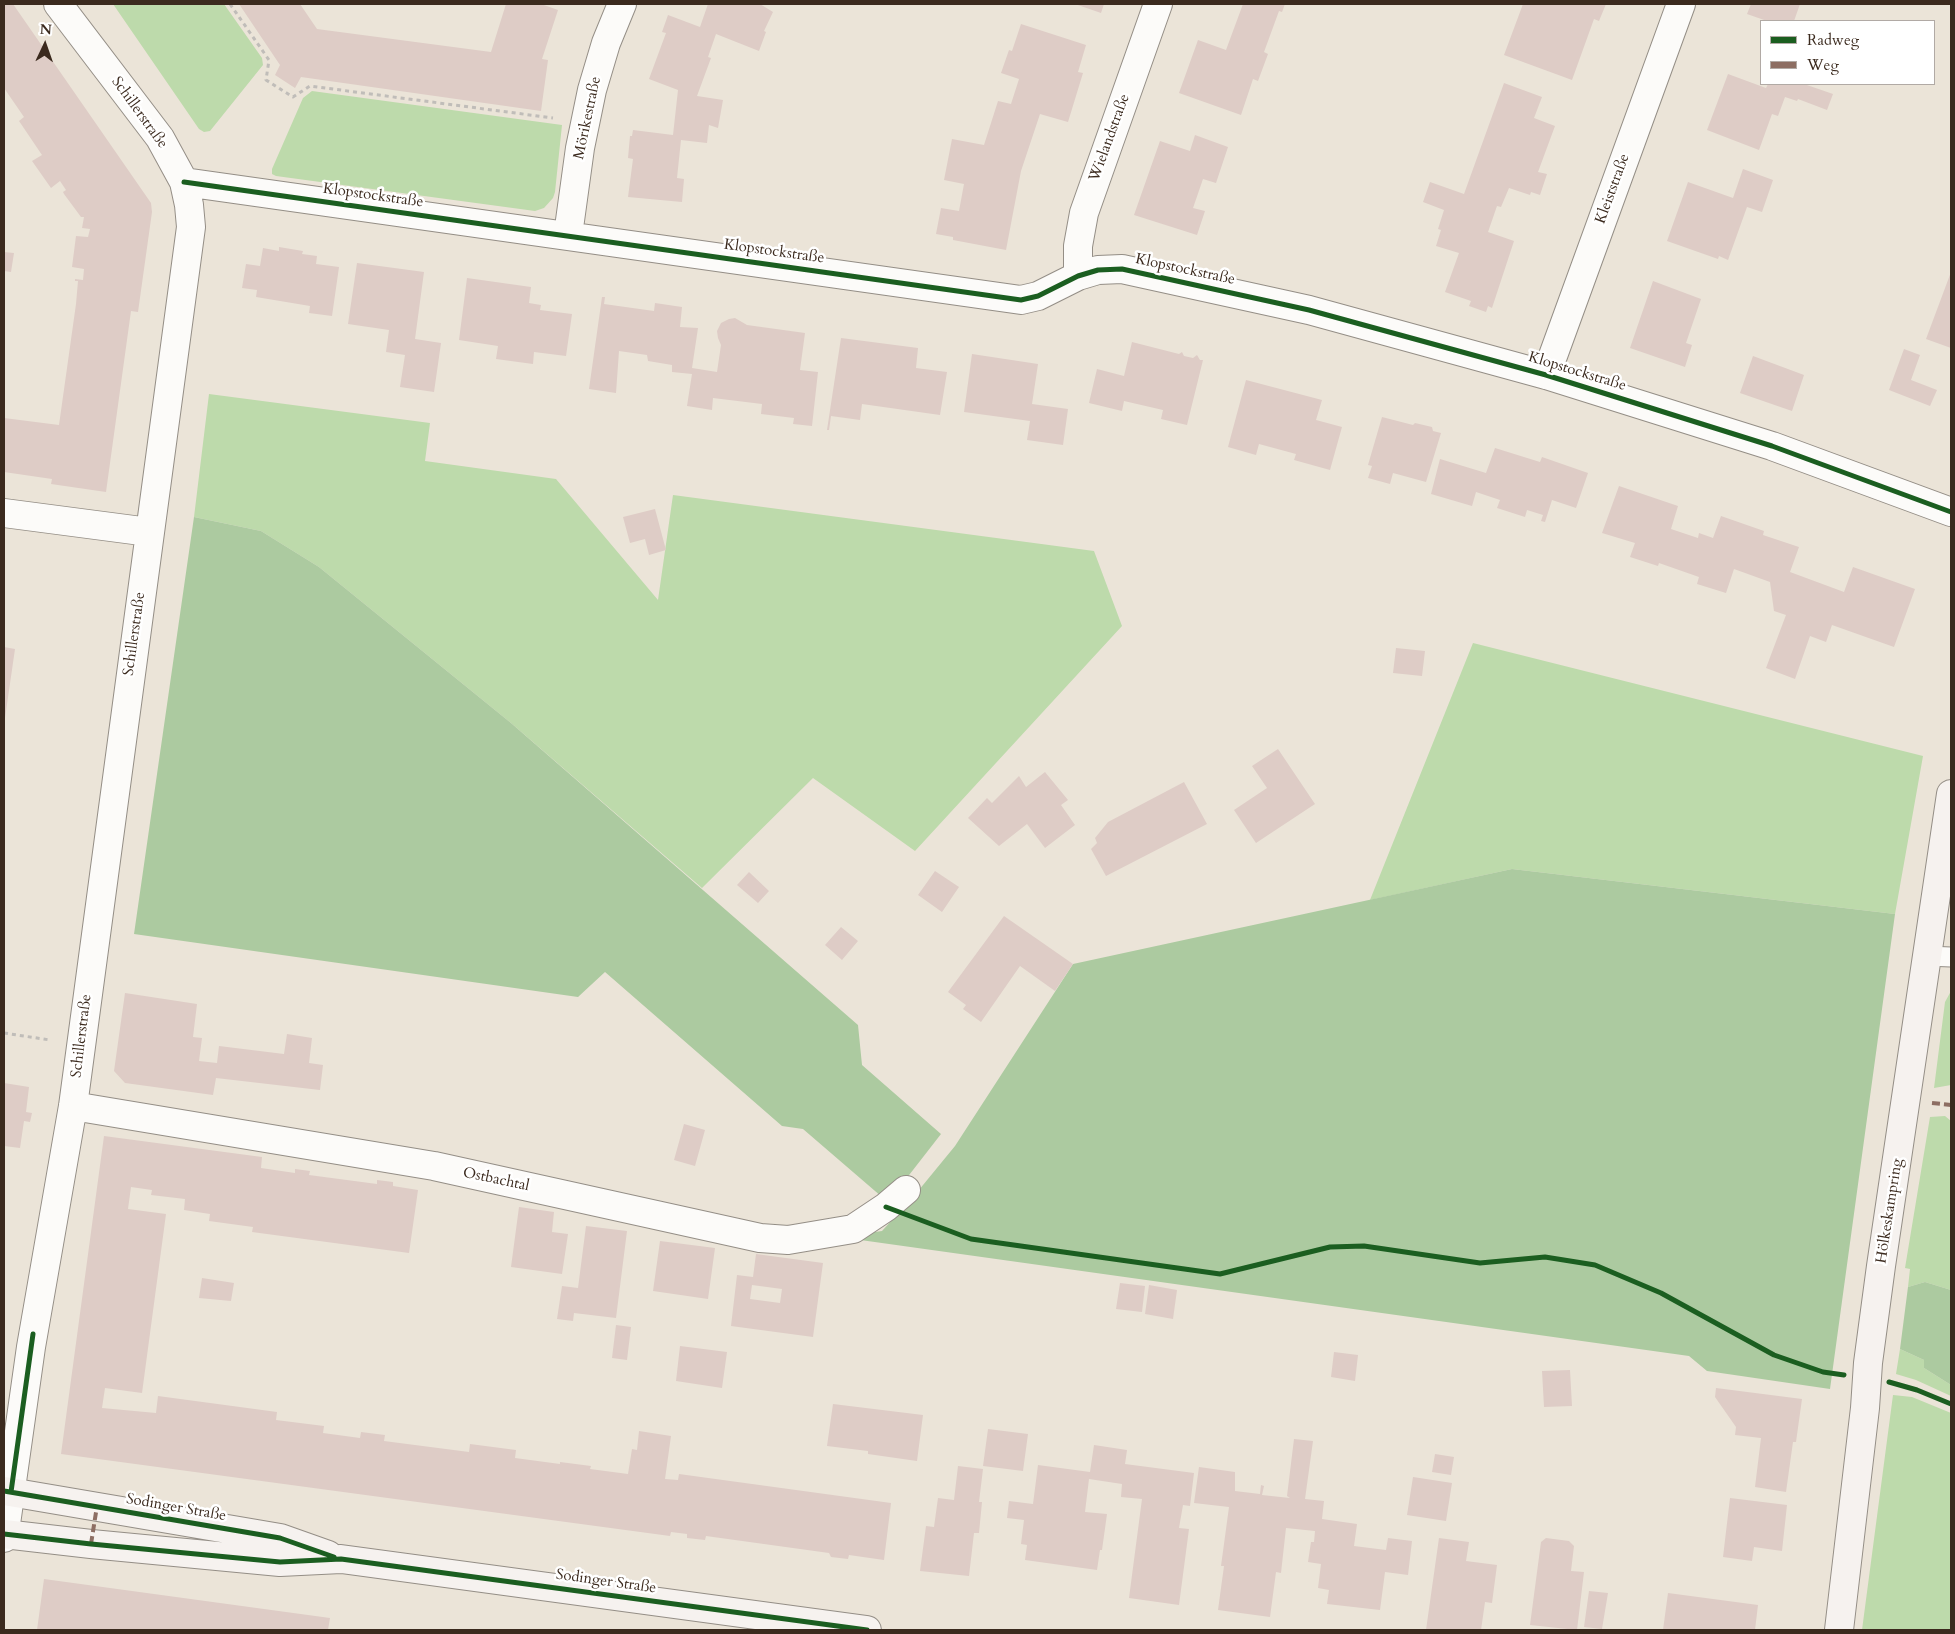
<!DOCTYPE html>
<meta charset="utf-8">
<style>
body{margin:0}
#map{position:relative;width:1955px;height:1634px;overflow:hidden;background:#ebe4d8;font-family:Cardo,serif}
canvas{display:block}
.frame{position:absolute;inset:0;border:5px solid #3b2a1e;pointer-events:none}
.legend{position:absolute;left:1760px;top:20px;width:175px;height:65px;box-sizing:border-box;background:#fff;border:1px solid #b1aaa5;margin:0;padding:6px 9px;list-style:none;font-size:15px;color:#3b2a1e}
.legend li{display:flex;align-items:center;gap:10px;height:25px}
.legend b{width:25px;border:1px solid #b1aaa5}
.north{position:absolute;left:20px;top:20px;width:50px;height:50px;-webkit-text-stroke:4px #fff;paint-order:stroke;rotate:3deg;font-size:14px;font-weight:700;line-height:20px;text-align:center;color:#3b2a1e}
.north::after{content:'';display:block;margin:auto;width:18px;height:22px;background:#3b2a1e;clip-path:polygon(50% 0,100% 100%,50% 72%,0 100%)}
</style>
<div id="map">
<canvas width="1955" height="1634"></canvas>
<div class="frame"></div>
<ul class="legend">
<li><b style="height:6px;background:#1b5e20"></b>Radweg</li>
<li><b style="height:6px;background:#8d6e63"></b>Weg</li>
</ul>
<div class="north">N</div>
</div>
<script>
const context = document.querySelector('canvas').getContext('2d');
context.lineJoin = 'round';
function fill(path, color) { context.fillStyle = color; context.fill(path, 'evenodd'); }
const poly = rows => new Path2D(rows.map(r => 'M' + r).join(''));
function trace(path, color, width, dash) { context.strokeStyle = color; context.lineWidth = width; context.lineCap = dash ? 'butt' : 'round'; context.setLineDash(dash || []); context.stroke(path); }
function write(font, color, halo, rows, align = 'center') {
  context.font = font + ' Cardo,serif'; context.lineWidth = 5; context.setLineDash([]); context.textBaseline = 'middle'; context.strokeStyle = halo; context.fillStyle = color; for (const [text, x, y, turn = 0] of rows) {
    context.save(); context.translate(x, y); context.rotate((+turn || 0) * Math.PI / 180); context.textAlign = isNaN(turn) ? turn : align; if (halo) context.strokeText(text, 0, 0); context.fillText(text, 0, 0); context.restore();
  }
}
fill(poly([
 [113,4,224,4,262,58,263,65,210,131,204,132,199,129],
 [312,91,562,125,555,192,553,198,544,208,535,211,276,176,272,174,272,169,303,98],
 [209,394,430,423,425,461,556,479,658,600,673,495,1094,551,1122,626,915,851,813,778,702,888,511,723,319,567,261,531,194,517],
 [1473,643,1923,756,1895,914,1512,869,1370,900],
 [1951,991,1951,1085,1934,1088,1945,1002],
 [1945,1116,1951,1121,1951,1290,1925,1282,1908,1287,1910,1269,1905,1268,1930,1117],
 [1900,1349,1924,1360,1924,1368,1951,1385,1951,1396,1916,1380,1896,1374],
 [1893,1395,1912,1397,1951,1413,1951,1630,1862,1630]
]), '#bddaab');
fill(poly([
 [194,517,261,531,319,567,511,723,858,1025,862,1065,941,1134,906,1179,882,1197,803,1129,782,1126,605,972,578,997,134,934],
 [1512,869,1895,914,1830,1389,1707,1371,1689,1356,839,1237,882,1231,914,1196,955,1146,1073,964],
 [1925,1282,1951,1290,1951,1385,1924,1368,1924,1360,1900,1349,1908,1287]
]), '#accaa0');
fill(poly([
 [4,4,13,4,151,203,152,212,138,312,131,311,106,492,51,484,52,479,4,472,4,418,59,425,76,304,78,281,75,281,75,279,83,280,84,269,72,267,76,236,88,237,90,229,82,228,84,217,81,217,64,194,63,192,66,190,60,181,51,188,32,161,42,155,19,121,24,117,4,88],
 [239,4,300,4,317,29,491,52,506,4,541,4,558,10,542,59,548,60,541,111,301,77,295,88,275,75,280,65],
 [708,4,760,4,773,12,764,31,766,32,759,51,716,34,708,57,711,58,697,96,723,100,718,128,709,125,707,143,681,140,677,178,684,179,682,202,628,197,633,159,628,158,630,136,632,136,633,130,673,135,678,90,649,79,666,33,662,32,668,15,700,27],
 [1075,4,1104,4,1101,13],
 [1243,4,1285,4,1282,12,1279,11,1264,52,1268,54,1258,81,1253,79,1241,115,1179,93,1198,40,1226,50],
 [1523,4,1606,4,1599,21,1594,19,1572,80,1504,55],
 [1751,4,1800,4,1794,21,1767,21,1747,14],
 [1021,24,1086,45,1078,72,1083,73,1068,122,1040,114,1021,171,1006,250,953,240,953,237,936,234,941,208,959,211,964,184,944,180,952,139,984,145,998,101,1011,104,1019,79,1001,73,1009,50,1012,51],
 [1728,74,1766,88,1768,84,1804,84,1833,94,1827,110,1798,99,1797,101,1785,97,1778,116,1772,114,1759,150,1707,130],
 [1504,83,1542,97,1534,118,1555,126,1538,172,1547,174,1540,195,1531,192,1530,195,1509,188,1501,207,1497,206,1488,232,1514,241,1492,308,1488,306,1486,312,1469,306,1471,301,1445,292,1459,253,1436,246,1441,230,1438,229,1444,210,1423,202,1430,182,1464,194],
 [1195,135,1228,147,1216,183,1203,179,1193,208,1205,211,1197,235,1134,215,1160,141,1190,151],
 [1743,169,1773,180,1762,212,1747,207,1728,260,1719,256,1718,259,1667,241,1688,182,1733,198],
 [279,247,303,251,302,254,317,256,316,264,339,267,332,316,309,313,310,306,256,297,257,290,242,288,246,264,260,266,263,248,279,251],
 [4,252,14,253,11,272,4,271],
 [357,263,424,272,415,339,441,343,434,392,400,387,405,355,386,352,389,330,348,324],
 [1951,272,1951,348,1926,339],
 [467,278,531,287,529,303,541,305,540,310,572,314,566,356,534,352,533,364,496,359,498,346,459,340],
 [1653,281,1701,299,1686,343,1692,345,1685,367,1630,348],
 [602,297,605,297,604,304,654,311,655,303,682,307,680,327,698,328,692,368,717,372,721,345,718,338,717,331,721,323,729,319,735,318,747,325,805,333,800,370,818,372,812,426,793,424,794,418,761,414,762,404,713,398,712,410,687,406,692,374,672,372,672,365,648,361,647,355,619,351,616,393,589,389],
 [841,338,918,348,916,368,947,372,940,415,862,404,860,420,831,416,829,430,827,430],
 [1132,342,1179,354,1182,352,1184,356,1193,358,1197,355,1200,360,1203,360,1187,425,1161,419,1163,410,1124,401,1122,411,1089,403,1097,369,1124,376],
 [1904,349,1920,355,1911,380,1937,390,1930,406,1889,390],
 [972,354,1038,364,1032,404,1068,409,1063,445,1027,440,1030,421,964,412],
 [1753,356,1804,375,1792,411,1740,393],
 [1246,380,1322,400,1316,420,1342,427,1330,470,1294,460,1296,454,1259,444,1256,455,1228,447],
 [1382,417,1413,425,1415,423,1432,427,1433,431,1441,433,1426,482,1393,473,1390,484,1368,478,1372,466,1368,465],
 [1495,448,1540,462,1542,457,1588,473,1576,508,1552,500,1545,522,1541,521,1543,515,1527,510,1525,517,1497,508,1500,500,1476,492,1472,506,1431,494,1440,459,1486,473],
 [1619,486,1678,506,1671,529,1698,538,1699,533,1713,538,1721,516,1764,531,1763,535,1799,547,1790,572,1844,592,1853,567,1915,589,1894,647,1832,625,1826,642,1810,636,1795,679,1766,668,1786,615,1774,611,1770,582,1734,569,1726,593,1697,584,1699,577,1659,563,1658,566,1630,557,1635,543,1602,533],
 [655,509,666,550,649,555,645,539,630,543,623,517],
 [4,647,15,649,5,718,4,718],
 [1396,648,1425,651,1422,676,1393,673],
 [1278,749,1315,804,1256,843,1234,810,1267,788,1252,766],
 [1045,772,1068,800,1061,805,1075,825,1045,848,1027,824,999,846,968,818,987,798,992,803,1019,776,1026,787],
 [1184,782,1207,824,1106,876,1091,849,1097,843,1095,838,1108,822],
 [935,871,959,887,942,912,918,895],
 [749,872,769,891,758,903,737,885],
 [1004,916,1073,964,1055,991,1020,966,981,1022,963,1009,966,1005,948,992],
 [841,927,858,941,842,960,825,945],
 [125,993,197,1004,193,1037,202,1038,199,1061,217,1063,219,1046,284,1054,287,1034,312,1038,309,1063,323,1065,320,1090,216,1078,213,1095,125,1083,114,1071],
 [4,1083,29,1087,26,1112,32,1113,30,1122,24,1121,20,1148,4,1146],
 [684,1124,705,1130,695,1166,674,1160],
 [104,1136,262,1157,261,1168,295,1173,295,1169,310,1171,309,1175,377,1184,377,1180,393,1182,393,1186,418,1190,409,1253,252,1232,253,1227,209,1221,210,1214,184,1210,185,1199,151,1195,152,1190,131,1187,128,1209,166,1214,142,1393,105,1388,102,1408,156,1413,158,1396,277,1412,276,1420,324,1426,323,1433,360,1438,361,1432,385,1435,384,1441,469,1452,470,1444,516,1450,515,1458,560,1464,560,1462,591,1466,590,1469,628,1474,632,1449,637,1450,639,1431,671,1436,665,1479,678,1480,679,1474,891,1503,884,1560,849,1555,848,1559,831,1557,829,1553,706,1536,705,1540,687,1538,687,1534,671,1532,670,1536,61,1454],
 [519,1207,554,1212,552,1232,568,1234,562,1274,511,1267],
 [586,1226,627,1231,616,1318,574,1313,573,1321,557,1319,562,1286,578,1288],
 [660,1241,715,1248,708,1299,653,1291],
 [756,1254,823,1263,813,1337,731,1326,737,1275,753,1277],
 [752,1285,782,1289,780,1303,750,1299],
 [202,1278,234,1283,231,1301,199,1298],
 [1120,1283,1145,1286,1142,1312,1116,1309],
 [1149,1285,1177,1290,1173,1319,1145,1314],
 [616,1325,631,1327,627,1360,612,1358],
 [680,1346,727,1352,722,1388,676,1381],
 [1334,1352,1358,1355,1355,1381,1331,1377],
 [1570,1370,1572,1406,1544,1407,1542,1371],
 [1716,1388,1802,1399,1796,1442,1793,1442,1786,1492,1755,1487,1761,1438,1735,1435,1736,1427,1715,1397],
 [833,1404,923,1415,917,1461,868,1454,868,1451,827,1446],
 [988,1429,1028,1434,1023,1471,983,1466],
 [1294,1439,1313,1441,1305,1499,1324,1501,1322,1519,1357,1524,1354,1546,1386,1550,1388,1538,1412,1541,1408,1575,1385,1572,1380,1610,1327,1604,1329,1590,1318,1588,1321,1564,1308,1562,1311,1542,1314,1542,1315,1531,1286,1528,1281,1573,1276,1572,1270,1617,1218,1610,1224,1566,1221,1566,1229,1507,1194,1503,1199,1467,1235,1472,1235,1491,1260,1494,1261,1485,1264,1486,1262,1495,1290,1498,1287,1496],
 [1094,1445,1127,1450,1125,1464,1194,1473,1190,1506,1183,1505,1179,1528,1189,1529,1179,1605,1129,1598,1142,1499,1121,1497,1122,1484,1089,1479,1085,1512,1107,1514,1102,1550,1100,1550,1097,1570,1025,1560,1027,1545,1021,1544,1024,1520,1007,1518,1009,1501,1033,1504,1038,1465,1090,1472],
 [1435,1454,1454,1457,1451,1475,1432,1472],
 [958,1466,983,1469,979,1502,982,1502,979,1533,974,1533,969,1576,920,1571,926,1526,934,1527,938,1498,954,1500],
 [1413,1477,1452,1483,1446,1521,1407,1515],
 [1730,1498,1787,1505,1782,1551,1754,1547,1752,1561,1723,1557],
 [1439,1538,1469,1542,1466,1561,1497,1565,1492,1603,1485,1602,1481,1630,1426,1630],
 [1546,1538,1569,1541,1574,1546,1571,1571,1584,1572,1577,1630,1530,1625,1541,1542],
 [44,1579,330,1618,328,1630,37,1630],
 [1589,1591,1608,1593,1602,1629,1584,1627],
 [1668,1593,1758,1605,1755,1630,1663,1630]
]), '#deccc6');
const lane = poly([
 [1926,956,1951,957]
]);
const street = poly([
 [184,182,1021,300,1038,296,1078,276,1098,270,1122,269,1309,310,1546,375,1772,446,1951,512],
 [568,235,580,148,592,90,606,43,622,4],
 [1078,276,1078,246,1084,213,1158,4],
 [1546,375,1681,4],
 [4,513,149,532],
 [73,1106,434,1166,760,1238,788,1240,853,1229,886,1207,906,1190],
 [4,1538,31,1347,73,1106,191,227,189,205,184,182,160,138,58,4]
]);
const secondary = poly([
 [4,1491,280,1538,328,1555],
 [4,1534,91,1544,280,1562,341,1559,867,1630],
 [1839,1630,1865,1408,1868,1363,1881,1266,1951,794]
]);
trace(lane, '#948e86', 21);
trace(street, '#948e86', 30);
trace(secondary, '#948e86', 30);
trace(poly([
 [230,4,269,60,266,80,293,97,310,86,553,118],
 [4,1033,50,1040]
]), '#c0bdb9', 3, [4, 4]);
trace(lane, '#fcfbf9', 19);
trace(street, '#fcfbf9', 28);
trace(secondary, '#f6f2ef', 28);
trace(poly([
 [1932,1103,1951,1105],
 [91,1544,97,1506]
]), '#8d6e63', 4, [8, 4]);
trace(poly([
 [184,182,1021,300,1038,296,1078,276,1098,270,1122,269,1309,310,1546,375,1772,446,1951,512],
 [886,1207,971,1239,1220,1274,1330,1247,1364,1246,1480,1263,1545,1257,1595,1265,1661,1293,1774,1355,1823,1372,1844,1375],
 [1889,1382,1917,1390,1951,1404],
 [4,1491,280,1538,334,1557],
 [11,1492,33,1334],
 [4,1534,91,1544,280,1562,341,1559,867,1630]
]), '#1b5e20', 5);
write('15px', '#3b2a1e', '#fff', [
 ["Schillerstraße",139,113,54],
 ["Mörikestraße",588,118,-78],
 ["Wielandstraße",1110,138,-70],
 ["Kleiststraße",1613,189,-70],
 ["Klopstockstraße",373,196,8],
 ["Klopstockstraße",774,252,8],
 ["Klopstockstraße",1185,270,12],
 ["Klopstockstraße",1577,372,17],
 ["Schillerstraße",135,634,-82],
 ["Schillerstraße",82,1036,-83],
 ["Ostbachtal",496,1180,12],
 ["Hölkeskampring",1890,1211,-81],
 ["Sodinger Straße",176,1508,10],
 ["Sodinger Straße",606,1582,8]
]);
</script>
